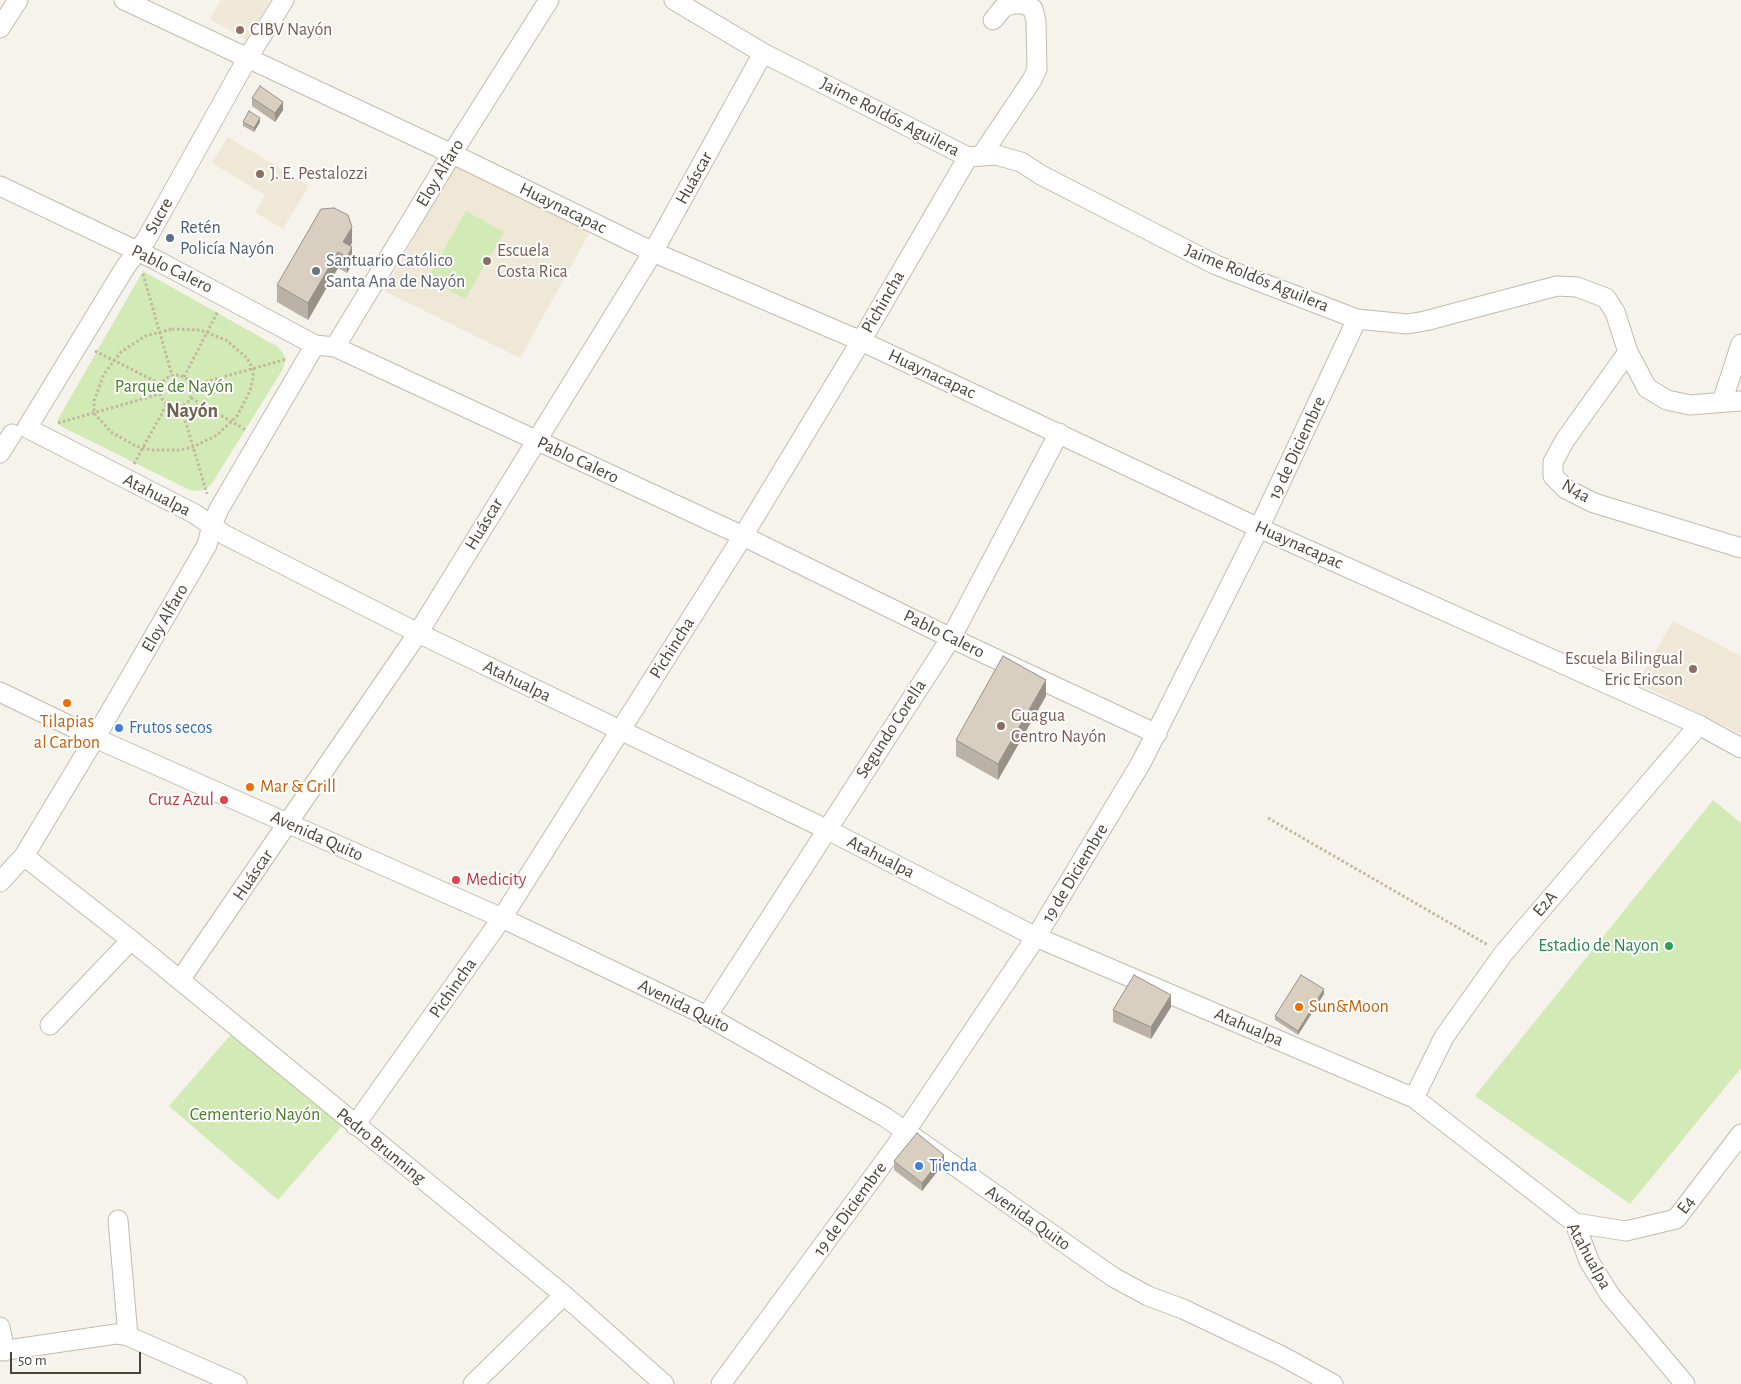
<!DOCTYPE html>
<meta charset="utf-8">
<style>
body{margin:0}
#map{position:relative;width:1741px;height:1384px;overflow:hidden;background:#f6f3ec;font-family:"Alegreya Sans",sans-serif}
canvas{display:block}
.scale{position:absolute;left:10px;top:1352px;width:131px;height:22px;box-sizing:border-box;border:2px solid #4b4439;border-top:0;padding-left:6px;font-size:15px;line-height:18px;white-space:nowrap;color:#4b4439;-webkit-text-stroke:4px #fff;paint-order:stroke}
</style>
<div id="map">
<canvas width="1741" height="1384"></canvas>
<div class="scale">50 m</div>
</div>
<script>
const context = document.querySelector('canvas').getContext('2d');
context.lineJoin = 'round';
function fill(path, color) { context.fillStyle = color; context.fill(path, 'evenodd'); }
const poly = rows => new Path2D(rows.map(r => 'M' + r).join(''));
function trace(path, color, width, dash) { context.strokeStyle = color; context.lineWidth = width; context.lineCap = dash ? 'butt' : 'round'; context.setLineDash(dash || []); context.stroke(path); }
function write(font, color, halo, rows, align = 'center') {
  context.font = font + ' "Alegreya Sans",sans-serif'; context.lineWidth = 4; context.setLineDash([]); context.textBaseline = 'middle'; context.strokeStyle = halo; context.fillStyle = color; for (const [text, x, y, turn = 0] of rows) {
    context.save(); context.translate(x, y); context.rotate((+turn || 0) * Math.PI / 180); context.textAlign = isNaN(turn) ? turn : align; if (halo) context.strokeText(text, 0, 0); context.fillText(text, 0, 0); context.restore();
  }
}
fill(poly([
 [221,0,267,0,270,1,246,40,210,19],
 [228,137,309,186,283,229,255,212,265,195,212,163],
 [454,165,590,232,520,358,384,291],
 [1673,621,1741,656,1741,734,1637,683]
]), '#efe8d6');
fill(poly([
 [466,211,504,232,465,299,428,278],
 [143,271,278,347,286,358,283,369,211,485,204,490,192,491,62,427,58,423,58,419],
 [1713,800,1741,823,1741,1068,1630,1204,1475,1096],
 [234,1031,343,1125,278,1200,169,1106]
]), '#d2eab5');
const minor = poly([
 [124,0,465,160,653,252,861,341,1259,528,1699,725,1741,748],
 [674,0,763,53,968,157,996,155,1021,162,1041,175,1216,265,1357,319,1407,324,1425,321,1557,286,1577,287,1606,298,1615,312,1628,352,1647,388,1667,400,1690,405,1741,401],
 [0,28,18,0],
 [981,156,1032,80,1037,69,1036,21,1033,9,1024,4,1012,4,1003,8,993,20],
 [0,186,156,260,315,345,335,347,743,536,951,638,1157,734],
 [335,347,451,155,549,0],
 [1628,352,1565,440,1553,462,1553,476,1566,489,1594,503,1741,548],
 [1722,402,1741,344],
 [27,428,195,514,225,535,418,633,826,829,1036,937,1414,1098,1575,1223,1589,1261,1610,1295,1685,1384],
 [27,428,126,266,146,240,247,59,284,0],
 [0,453,12,434],
 [0,692,95,738,502,918,707,1016,885,1117,1113,1277,1148,1296,1183,1309,1282,1356,1333,1384],
 [24,856,131,940,564,1295,664,1384],
 [0,882,24,856,95,738,207,545,212,525,219,509,315,345],
 [180,980,418,633,653,252,763,53],
 [707,1016,951,638,1059,433],
 [50,1025,131,940],
 [1414,1098,1444,1037,1503,954,1699,725],
 [355,1125,502,918,743,536,861,341,968,157],
 [118,1220,128,1336],
 [1575,1223,1626,1231,1676,1219,1741,1134],
 [0,1327,5,1351],
 [0,1351,116,1334,128,1336,237,1384],
 [473,1384,564,1295],
 [721,1384,893,1150,1036,937,1141,763,1259,528,1357,319]
]);
trace(minor, '#c2bbae', 21);
trace(poly([
 [143,274,172,375],
 [172,329,200,330,226,340,247,358,253,369,253,378,250,391,237,416,217,435,193,447,179,450,150,450,136,446,111,432,94,413,94,401,104,374,121,352,145,336,172,329],
 [95,351,161,384],
 '160 391a16 16 0 1 1 32 0a16 16 0 1 1-32 0Z',
 [184,377,218,311],
 [191,386,287,359],
 [191,398,246,430],
 [181,406,207,494],
 [58,423,160,394],
 [134,464,167,404],
 [1268,818,1488,945]
]), '#c4b79f', 3, [2.5, 2.5]);
trace(minor, '#fff', 19);
fill(poly([
 [252,98,283,110,275,122,252,106],
 [243,122,260,122,254,132,243,126],
 [352,243,350,246,352,264,347,273,338,268,308,320,277,302,277,285],
 [1046,696,998,780,956,756,956,740],
 [1324,994,1298,1035,1275,1020,1275,1016],
 [1171,1007,1151,1039,1113,1022,1113,1010],
 [894,1161,944,1163,922,1191,894,1170]
]), '#bab2a6');
fill(poly([
 [283,102,283,110,275,122,275,113],
 [260,118,260,122,254,132,254,128],
 [352,227,352,243,345,256,343,242],
 [352,247,352,264,347,273,347,257],
 [338,252,338,268,308,320,308,303],
 [1046,680,1046,696,998,780,998,764],
 [1324,989,1324,994,1298,1035,1298,1031],
 [1171,995,1171,1007,1151,1039,1151,1027],
 [944,1155,944,1163,922,1191,922,1183]
]), '#979187');
const building = poly([
 [260,86,283,102,275,113,252,98,260,86],
 [249,111,260,118,254,128,243,122,249,111],
 [334,208,348,215,352,227,343,242,352,247,347,257,338,252,308,303,277,285,321,209,334,208],
 [1003,656,1046,680,998,764,956,740,1003,656],
 [1134,975,1171,995,1151,1027,1113,1010,1134,975],
 [1301,975,1324,989,1298,1031,1275,1016,1301,975],
 [917,1133,944,1155,922,1183,894,1161,917,1133]
]);
fill(building, '#d8cfc1');
trace(building, '#979187', 1);
for (const [x, y, r, color] of [
 [240,30,5,"#8d6e63"],
 [260,174,5,"#8d6e63"],
 [170,238,5,"#5c6f8a"],
 [487,261,5,"#8d6e63"],
 [316,271,5,"#6b7280"],
 [1693,669,5,"#8d6e63"],
 [67,703,5,"#e8710a"],
 [1001,726,5,"#8d6e63"],
 [119,728,5,"#3f7fe0"],
 [250,787,5,"#e8710a"],
 [224,800,5,"#e0444e"],
 [456,880,5,"#e0444e"],
 [1669,946,5,"#2e9e5b"],
 [1299,1007,5,"#e8710a"],
 [919,1166,5,"#3f7fe0"]
]) { const dot = new Path2D(); dot.arc(x, y, r, 0, 2 * Math.PI); context.fillStyle = color; context.fill(dot); trace(dot, '#fff', 2); }
write('18px', '#785e54', '#fff', [
 ["CIBV Nayón",250,30],
 ["J. E. Pestalozzi",270,174],
 ["Escuela",497,251],
 ["Costa Rica",497,272],
 ["Escuela Bilingual",1683,659,"right"],
 ["Eric Ericson",1683,680,"right"],
 ["Guagua",1011,716],
 ["Centro Nayón",1011,737]
], 'left');
write('18px', '#4b4439', '#fff', [
 ["Jaime Roldós Aguilera",890,117,27],
 ["Eloy Alfaro",440,173,-59],
 ["Huáscar",694,178,-61],
 ["Huaynacapac",563,208,26],
 ["Sucre",159,216,-61],
 ["Pablo Calero",172,269,26],
 ["Jaime Roldós Aguilera",1257,278,22],
 ["Pichincha",883,302,-60],
 ["Huaynacapac",932,374,25],
 ["19 de Diciembre",1297,448,-65],
 ["Pablo Calero",578,460,25],
 ["N4a",1576,491,30],
 ["Atahualpa",157,495,27],
 ["Huáscar",484,524,-59],
 ["Huaynacapac",1299,545,24],
 ["Eloy Alfaro",165,618,-60],
 ["Pablo Calero",944,634,26],
 ["Pichincha",672,648,-58],
 ["Atahualpa",517,681,26],
 ["Segundo Corella",891,729,-57],
 ["Avenida Quito",317,836,24],
 ["Atahualpa",881,857,27],
 ["19 de Diciembre",1075,873,-59],
 ["Huáscar",253,875,-56],
 ["E2A",1545,904,-49],
 ["Pichincha",453,988,-55],
 ["Avenida Quito",684,1006,26],
 ["Atahualpa",1249,1027,23],
 ["Pedro Brunning",381,1146,39],
 ["E4",1686,1205,-52],
 ["19 de Diciembre",850,1209,-54],
 ["Avenida Quito",1028,1218,35],
 ["Atahualpa",1589,1256,61]
]);
write('18px', '#4e5e75', '#fff', [
 ["Retén",180,228],
 ["Policía Nayón",180,249]
], 'left');
write('18px', '#5b616d', '#fff', [
 ["Santuario Católico",326,261],
 ["Santa Ana de Nayón",326,282]
], 'left');
write('18px', '#4a7f2a', '#fff', [
 ["Parque de Nayón",174,387],
 ["Cementerio Nayón",255,1115]
]);
write('18px', '#c56008', '#fff', [
 ["Tilapias",67,722,"center"],
 ["al Carbon",67,743,"center"],
 ["Mar & Grill",260,787],
 ["Sun&Moon",1309,1007]
], 'left');
write('18px', '#366cbe', '#fff', [
 ["Frutos secos",129,728],
 ["Tienda",929,1166]
], 'left');
write('18px', '#be3a42', '#fff', [
 ["Cruz Azul",214,800],
 ["Medicity",466,880,"left"]
], 'right');
write('18px', '#27864d', '#fff', [
 ["Estadio de Nayon",1659,946]
], 'right');
write('bold 20px', '#6e6250', '#fff', [
 ["Nayón",192,411]
]);
</script>
